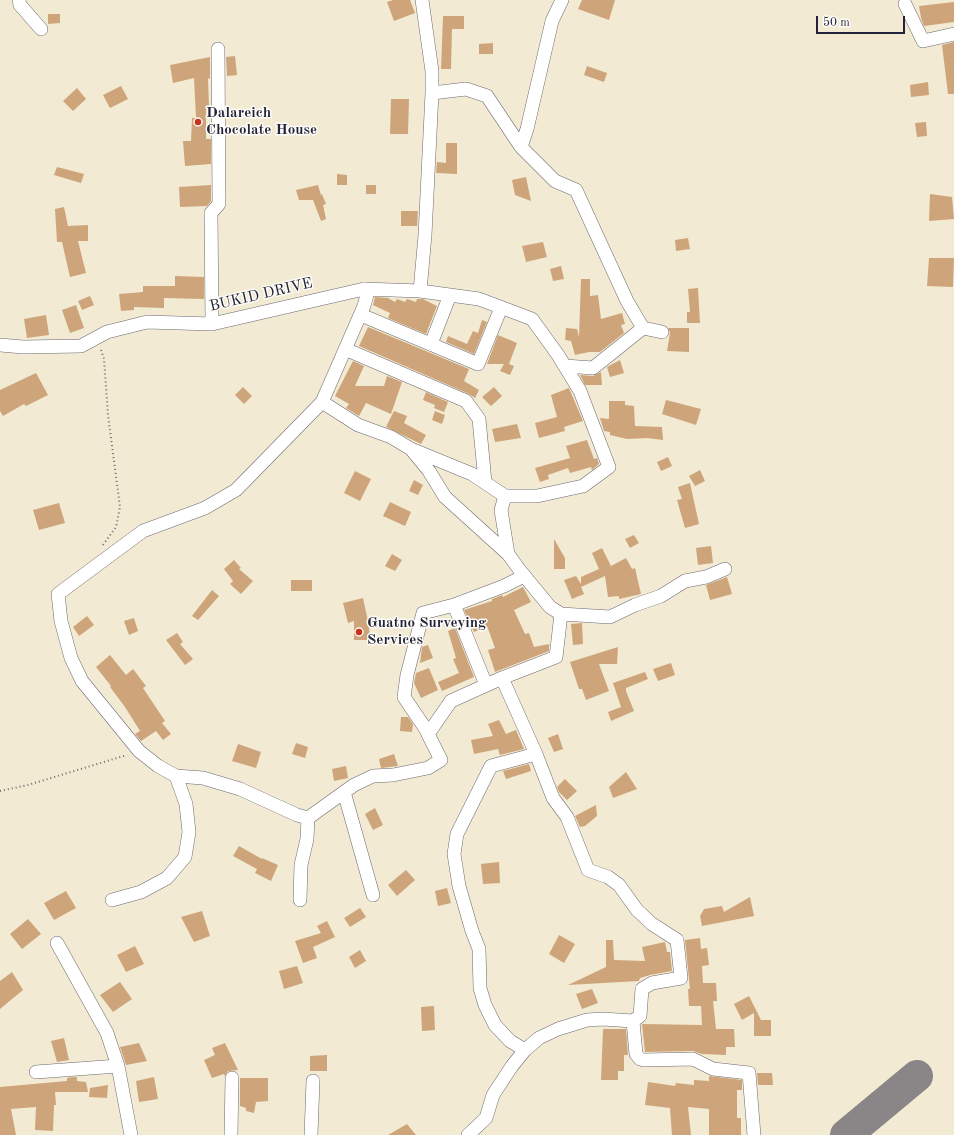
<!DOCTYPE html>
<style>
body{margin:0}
#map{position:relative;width:954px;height:1135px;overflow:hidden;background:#f2ead3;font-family:"Old Standard TT",serif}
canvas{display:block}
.scale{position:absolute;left:816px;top:16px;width:89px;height:18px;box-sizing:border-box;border:2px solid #22223b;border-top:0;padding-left:5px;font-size:12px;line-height:14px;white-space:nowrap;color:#22223b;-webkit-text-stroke:3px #fdfcf7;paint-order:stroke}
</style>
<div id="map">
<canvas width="954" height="1135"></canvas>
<div class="scale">50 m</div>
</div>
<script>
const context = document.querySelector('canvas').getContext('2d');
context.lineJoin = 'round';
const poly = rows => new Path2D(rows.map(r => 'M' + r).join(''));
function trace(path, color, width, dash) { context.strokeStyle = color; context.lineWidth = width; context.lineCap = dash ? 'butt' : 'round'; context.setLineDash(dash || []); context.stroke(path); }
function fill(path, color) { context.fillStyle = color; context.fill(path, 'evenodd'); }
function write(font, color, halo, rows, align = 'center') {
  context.font = font + ' "Old Standard TT",serif'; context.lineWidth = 3; context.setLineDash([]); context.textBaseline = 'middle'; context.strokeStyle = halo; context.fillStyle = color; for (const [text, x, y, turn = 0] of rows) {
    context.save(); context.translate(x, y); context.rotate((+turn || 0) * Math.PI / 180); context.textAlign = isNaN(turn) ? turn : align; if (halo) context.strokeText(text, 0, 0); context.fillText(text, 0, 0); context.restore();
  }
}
trace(poly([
 [846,1135,917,1076]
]), '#8a8687', 32);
fill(poly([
 [393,0,410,0,415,13,394,21,387,2],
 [582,0,615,0,609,20,578,9],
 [954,2,954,22,924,26,921,18,919,6],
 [48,14,60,14,60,23,48,24],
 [443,16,464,16,464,29,452,29,451,69,441,69],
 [954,42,954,94,948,94,942,45],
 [493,43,493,54,479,54,479,44],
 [235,56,237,75,227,76,226,57],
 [210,57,210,78,208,79,209,106,206,107,206,139,211,139,211,164,185,166,183,141,191,141,192,118,196,118,194,78,173,83,170,65],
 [587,66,607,73,604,82,584,75],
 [928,82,929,95,911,97,910,85],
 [121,86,128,99,110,108,103,95],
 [77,88,86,99,73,111,63,101],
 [391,99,409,99,408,134,390,134],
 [926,122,927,136,917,137,915,123],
 [446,143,457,143,457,174,436,173,437,162,446,163],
 [57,167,84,174,81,183,54,175],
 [337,174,347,175,347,185,337,185],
 [526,177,531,201,515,195,512,180],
 [211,185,211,201,207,206,180,207,179,187],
 [318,185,321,195,322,194,326,204,323,205,326,219,321,221,313,200,299,200,296,190],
 [366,185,376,185,376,194,366,194],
 [930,194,952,197,954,219,929,221],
 [64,207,68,226,88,225,88,241,78,241,86,273,70,277,62,242,57,242,55,209],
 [401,211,418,211,417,226,401,226],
 [688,238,690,249,676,251,675,240],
 [543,242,547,257,526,262,522,246],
 [929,258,954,258,953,287,927,286],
 [561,266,564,279,553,281,550,269],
 [175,276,204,277,204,299,164,298,164,308,134,307,134,310,121,311,119,294,143,292,143,286,175,286],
 [581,279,590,279,590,296,598,295,601,319,622,313,625,324,621,325,624,333,600,352,589,352,575,355,571,341,565,340,566,328,577,329,579,337],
 [698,288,700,323,687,323,687,312,690,312,688,289],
 [90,296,94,305,82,310,78,301],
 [375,297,388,298,395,302,397,299,405,302,407,299,416,302,417,299,423,299,437,306,426,334,388,318,390,313,373,305],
 [76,305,84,328,70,333,62,310],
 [46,315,49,335,27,338,24,319],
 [482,320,487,322,474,354,446,342,448,336,467,344,473,331,478,333],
 [368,327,469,369,464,381,479,390,475,398,469,394,359,346],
 [668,328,689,328,689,352,667,351,670,333],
 [498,335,517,343,509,364,514,366,510,375,500,371,504,364,487,364],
 [620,360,624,373,610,377,607,367],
 [353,361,364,366,355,386,384,386,387,376,402,382,391,414,366,403,359,416,346,408,349,404,335,396],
 [601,372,602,385,585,385,580,375,593,376],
 [36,373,48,395,26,406,24,404,3,416,0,411,0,390],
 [243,387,252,396,244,404,235,395],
 [494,387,502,396,491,406,482,397],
 [569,388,583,421,564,427,565,431,539,438,535,423,557,417,551,395],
 [426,392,448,402,444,412,434,408,435,405,423,400],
 [666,400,701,409,696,425,662,414],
 [609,401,625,401,625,405,634,406,635,426,662,427,663,440,647,438,627,439,610,435,610,432,604,431,600,418,609,419],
 [394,411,407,416,404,423,426,435,421,444,386,427],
 [435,411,445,415,442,424,432,420],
 [517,424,521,438,495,442,492,429],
 [587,440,594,459,597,458,599,464,592,470,591,467,570,473,568,468,548,475,549,479,540,482,535,468,570,458,566,446],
 [668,457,672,466,661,471,657,462],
 [700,470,705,481,695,486,689,476],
 [355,471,371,479,360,501,344,493],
 [414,480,423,485,418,495,409,491],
 [690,483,699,524,685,528,677,500,682,499,678,487],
 [390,502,411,512,405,526,383,516],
 [59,503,65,523,39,530,33,510],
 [634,535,639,543,630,548,625,539],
 [554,539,565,558,565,569,554,569],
 [711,546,713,563,698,565,696,548],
 [602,548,611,566,626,558,632,569,635,568,641,594,619,599,619,596,608,597,605,576,581,587,584,594,572,599,564,580,576,576,581,584,581,577,599,569,592,553],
 [392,554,402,560,395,571,385,566],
 [234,560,241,568,239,569,253,581,241,594,230,584,233,581,224,569],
 [727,577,732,594,710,600,706,585],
 [291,580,312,580,312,591,291,591],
 [523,587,531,602,514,610,525,634,529,633,534,647,549,644,549,651,495,672,488,650,495,648,487,626,474,632,464,610,492,601,492,599,502,595,503,597],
 [212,590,219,596,198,620,192,616],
 [363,598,369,626,370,640,354,640,354,621,348,623,343,603],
 [87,616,94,625,79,636,73,627],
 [134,618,138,631,129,635,124,621],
 [582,623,583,644,573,645,571,624],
 [455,628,474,677,442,691,438,682,459,673,453,659,456,658,448,631],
 [177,633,183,642,180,644,193,659,185,665,166,640],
 [428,645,433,658,420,663,422,647],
 [618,647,617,664,599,664,609,691,586,700,582,689,579,689,570,662],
 [110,655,126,675,133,669,146,686,143,688,165,721,162,723,171,734,163,740,156,731,141,741,135,734,140,731,125,707,110,687,111,686,96,667],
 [671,663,675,675,658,681,653,669],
 [429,668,438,690,421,698,414,683,416,673],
 [645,672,648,679,626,688,626,691,634,711,611,721,608,712,621,707,613,683],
 [401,717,408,717,413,724,412,732,400,731],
 [499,720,506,734,516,730,524,749,500,755,498,749,474,754,471,740,493,736,488,724],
 [558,734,563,749,554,752,548,738],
 [296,743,308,747,305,758,292,754],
 [238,744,261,752,256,768,232,761],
 [394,754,398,766,381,768,379,759],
 [529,764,531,771,506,779,503,771],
 [346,766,348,778,334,781,332,769],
 [626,772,637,789,613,798,609,787],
 [565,779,577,791,567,800,559,792,557,787],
 [596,805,597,816,585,826,580,827,575,816],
 [375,808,383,825,373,830,365,814],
 [239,846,262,859,262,858,278,865,271,881,255,873,257,869,233,856],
 [499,862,500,883,483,884,481,864],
 [406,870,415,880,397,896,388,885],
 [447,888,451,903,438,906,435,891],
 [66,891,76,908,54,920,44,903],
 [750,897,754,916,702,926,700,916,704,909,722,906,724,912],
 [360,908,366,917,350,927,344,918],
 [202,911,210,936,194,942,181,917],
 [28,919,41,934,22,949,10,934],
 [327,921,335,937,313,947,317,958,303,963,295,941,321,933,317,926],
 [559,935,575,944,564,963,549,954],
 [700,938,701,949,707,948,709,965,702,966,703,983,716,983,717,1001,713,1001,716,1029,734,1029,735,1047,726,1047,726,1055,702,1054,693,1051,645,1052,642,1024,702,1025,701,1006,689,1006,688,989,690,989,685,940],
 [606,940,613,940,614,960,645,961,642,947,665,942,667,952,670,952,672,971,650,975,640,978,639,981,568,985,606,967],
 [135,946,144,964,126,972,117,955],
 [360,950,366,961,355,968,349,957],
 [297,966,303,983,284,989,279,971],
 [12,972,23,990,0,1009,0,981],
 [120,982,132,999,113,1012,100,995],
 [592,989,598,1003,582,1009,576,994],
 [749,996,761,1020,771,1020,771,1036,754,1036,754,1013,742,1020,734,1004],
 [434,1006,435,1030,422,1031,421,1007],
 [603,1029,626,1029,628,1055,624,1055,624,1071,618,1071,618,1080,601,1080],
 [64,1038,69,1060,57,1062,51,1041],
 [139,1043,147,1061,126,1065,120,1047],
 [225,1043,238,1070,228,1071,225,1076,224,1074,212,1078,204,1060,215,1055,212,1048],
 [327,1055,327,1071,310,1071,310,1056],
 [757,1073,772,1073,773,1085,758,1085],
 [709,1076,742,1080,742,1090,737,1090,737,1118,741,1118,741,1135,709,1135,709,1109,688,1107,691,1135,672,1135,670,1108,645,1105,648,1082,675,1086,676,1083,694,1085,694,1080,709,1081],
 [74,1077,77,1077,77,1081,86,1082,88,1092,55,1092,56,1105,54,1105,53,1131,35,1130,36,1107,11,1109,16,1135,0,1135,0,1087,67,1081,67,1078],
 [154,1077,158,1099,139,1102,136,1081],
 [240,1078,268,1078,268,1101,256,1102,254,1113,246,1111,246,1108,240,1106],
 [108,1085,107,1098,89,1097,90,1088],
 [407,1124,416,1135,388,1135]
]), '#cea57a');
const minor = poly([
 [19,0,20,5,41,29],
 [562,0,552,21,527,129,521,147,555,181,576,190,627,301,643,328,662,332],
 [905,4,923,41,954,34],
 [432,93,466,89,487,96,521,147],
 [420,291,425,235,432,93,432,71,422,0],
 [361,315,478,364,501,308],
 [212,324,211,213,219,204,218,49],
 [431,344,450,295],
 [0,345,23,347,81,346,107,332,147,322,212,324,364,289,420,291,479,299,532,319,558,355,580,391,609,467,583,486,537,496,505,496,472,474,411,449],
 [345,349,466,401,479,419,485,482],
 [565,366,593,368,643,328],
 [505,496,501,510,508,554],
 [522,573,550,607,561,614,610,617,635,605,661,596,685,581,706,577,725,569],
 [454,605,486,685],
 [502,678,556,657,561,614],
 [428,734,451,701,502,678,536,754,553,798,567,817,588,870,608,877,619,885,637,910,652,924,677,940,681,978,652,983,642,989,640,1016,633,1021,636,1054,640,1059,644,1060,693,1059,713,1069,749,1073,754,1135],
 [344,792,373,895],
 [308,818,354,785,373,776,393,775,428,768,441,760,425,728,404,697,407,675,423,613,454,605,504,586,524,576,508,554,445,497,429,471,411,449,391,437,358,425,322,402],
 [112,900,141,892,167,878,185,857,189,832,186,804,176,776],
 [300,900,301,865,307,839,308,818,297,815,240,789,203,778,176,776,158,766,139,751,82,681,71,658,61,621,58,594,143,531,205,508,236,490,322,402,364,306,367,295,364,289],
 [57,943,107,1033,118,1066,131,1135],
 [525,1050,510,1041,495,1025,485,1005,480,988,479,949,472,931,459,886,454,854,457,834,491,766,536,754],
 [36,1072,118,1066],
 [231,1135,232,1078],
 [311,1135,313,1081],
 [468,1135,486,1118,493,1095,512,1066,525,1050,539,1038,558,1029,587,1020,603,1019,633,1021]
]);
trace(minor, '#6b6870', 14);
trace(poly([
 [101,350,104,359,108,415,120,507,116,527,103,545],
 [0,791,28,785,127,755]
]), '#6b6870', 2, [1, 3]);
trace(minor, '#fff', 13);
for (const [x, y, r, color] of [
 [198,122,4,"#c8321e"],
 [359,632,4,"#c8321e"]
]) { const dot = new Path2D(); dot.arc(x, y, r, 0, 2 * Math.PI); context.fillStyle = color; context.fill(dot); trace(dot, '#fdfcf7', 1.5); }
write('bold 15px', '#22223b', '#fdfcf7', [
 ["Dalareich",206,113],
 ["Chocolate House",206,130],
 ["Guatno Surveying",367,623],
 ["Services",367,640]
], 'left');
write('15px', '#22223b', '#fdfcf7', [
 ["BUKID DRIVE",261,295,-13]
]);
</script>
